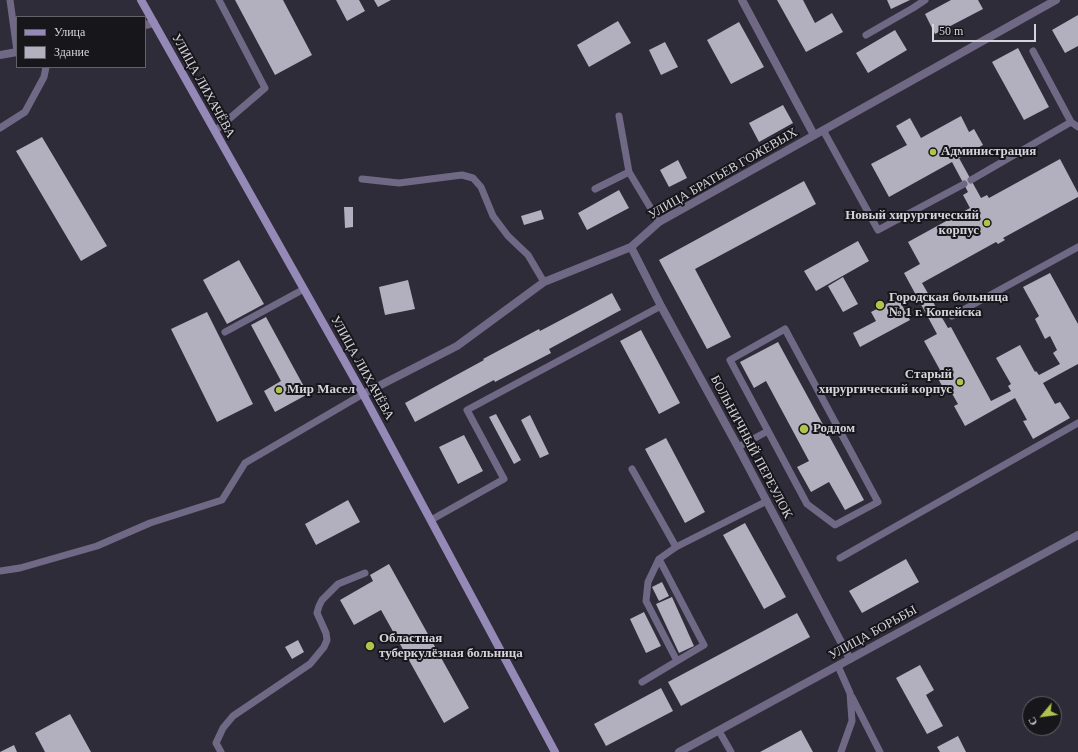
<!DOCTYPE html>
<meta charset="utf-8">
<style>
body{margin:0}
#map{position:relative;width:1078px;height:752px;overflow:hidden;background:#2f2c39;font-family:"Times New Roman",serif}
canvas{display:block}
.legend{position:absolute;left:16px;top:16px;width:130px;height:52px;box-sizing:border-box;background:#17161b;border:1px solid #636268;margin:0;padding:5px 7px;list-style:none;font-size:12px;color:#d5d3db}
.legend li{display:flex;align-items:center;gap:8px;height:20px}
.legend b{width:20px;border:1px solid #636268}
.north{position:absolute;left:1022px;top:696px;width:40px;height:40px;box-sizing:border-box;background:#17161b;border:1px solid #636268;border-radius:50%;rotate:241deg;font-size:11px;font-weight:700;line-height:16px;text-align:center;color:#d5d3db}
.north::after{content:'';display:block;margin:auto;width:14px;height:18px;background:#b2c34c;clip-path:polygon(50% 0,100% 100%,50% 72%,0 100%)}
.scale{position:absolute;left:932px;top:24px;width:104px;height:18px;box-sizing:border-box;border:2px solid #d5d3db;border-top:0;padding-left:5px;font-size:12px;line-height:14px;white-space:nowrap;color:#d5d3db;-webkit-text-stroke:3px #17161b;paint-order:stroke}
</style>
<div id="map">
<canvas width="1078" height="752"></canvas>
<ul class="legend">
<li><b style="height:5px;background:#9589b7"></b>Улица</li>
<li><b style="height:11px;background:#b2afbe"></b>Здание</li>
</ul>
<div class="north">С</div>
<div class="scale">50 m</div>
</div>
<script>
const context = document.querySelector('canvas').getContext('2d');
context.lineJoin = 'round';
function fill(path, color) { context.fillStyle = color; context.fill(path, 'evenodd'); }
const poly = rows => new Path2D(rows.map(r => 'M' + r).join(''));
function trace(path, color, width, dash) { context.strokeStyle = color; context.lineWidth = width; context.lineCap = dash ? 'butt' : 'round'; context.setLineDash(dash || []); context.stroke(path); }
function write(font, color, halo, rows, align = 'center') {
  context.font = font + ' "Times New Roman",serif'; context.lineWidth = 4; context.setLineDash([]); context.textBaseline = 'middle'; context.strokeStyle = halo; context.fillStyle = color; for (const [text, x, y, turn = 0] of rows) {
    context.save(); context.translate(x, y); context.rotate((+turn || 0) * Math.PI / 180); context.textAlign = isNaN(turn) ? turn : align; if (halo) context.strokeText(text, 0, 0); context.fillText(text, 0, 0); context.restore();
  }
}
fill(poly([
 [235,0,283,0,312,55,275,75],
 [336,0,359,0,365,11,347,21],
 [374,0,391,0,378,7],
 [777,0,803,0,815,23,832,13,843,32,806,52],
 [887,0,910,0,891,9],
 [951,0,978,0,983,9,935,34,925,14],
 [1078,15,1078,46,1065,53,1052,30],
 [618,21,631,43,589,67,577,45],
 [739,22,764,67,731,84,707,40],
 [895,30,907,50,868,73,856,53],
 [665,42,678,67,661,75,649,50],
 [1018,48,1049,107,1024,120,992,62],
 [783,105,793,123,759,142,749,123],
 [961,116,969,132,974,129,983,145,959,158,981,198,987,195,989,198,1060,159,1078,193,1078,197,1003,238,1005,240,998,244,996,242,922,283,948,328,951,327,991,401,1011,391,1008,386,1011,384,996,358,1020,345,1035,372,1036,371,1039,375,1060,364,1053,353,1057,350,1050,336,1045,339,1035,319,1039,316,1023,287,1050,273,1078,324,1078,364,1043,383,1055,404,1060,402,1070,418,1033,439,1023,421,1027,420,1015,398,965,426,954,406,958,404,950,390,946,393,935,373,940,370,924,341,937,334,904,273,920,264,908,242,970,208,963,195,968,192,952,162,889,197,871,164,907,145,896,126,910,118,921,138],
 [42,137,107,246,81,261,16,151],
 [678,160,687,178,669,187,660,170],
 [804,181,816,204,695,269,731,337,707,349,659,260],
 [619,190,629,208,587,230,578,213],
 [344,207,353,207,353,227,345,228],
 [541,210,544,219,524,225,521,216],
 [858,241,869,261,816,291,804,271],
 [239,260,264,304,227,324,203,280],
 [843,277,858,304,843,312,828,286],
 [408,280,415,309,385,315,379,287],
 [612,293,621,310,549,349,551,353,495,382,494,380,415,422,405,403,484,360,483,359,539,329,540,331],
 [898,298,910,320,860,347,853,333,876,321,871,312],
 [207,312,253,404,217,422,171,329],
 [266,317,308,394,275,412,264,391,281,381,251,325],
 [641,330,680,403,659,414,620,341],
 [778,342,864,500,845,510,829,482,811,492,797,467,809,461,766,381,754,388,740,362],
 [496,414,521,460,514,464,489,417],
 [530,415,549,454,540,458,521,420],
 [464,435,483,471,458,484,439,447],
 [666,438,705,512,685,523,645,449],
 [348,500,360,522,316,545,305,524],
 [745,523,786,597,764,609,723,535],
 [906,559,919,582,862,613,849,591],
 [389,564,469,708,444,723,381,610,354,625,340,600,373,581,370,575],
 [662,582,669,596,659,601,652,587],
 [672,597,694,646,679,653,656,604],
 [644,612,661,646,646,653,630,619],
 [797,613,810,637,681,706,668,682],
 [298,640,304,652,292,659,285,647],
 [920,665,934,690,926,695,943,726,927,734,896,678],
 [661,688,673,711,606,746,594,724],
 [70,714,91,752,45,752,35,733],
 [801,730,813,752,760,752],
 [958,736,966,752,940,752,937,747],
 [14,745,17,752,0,752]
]), '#b2afbe');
trace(poly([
 [10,0,17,51],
 [866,35,913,8,925,0],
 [1033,51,1071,122],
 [619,116,629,172,659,222],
 [0,128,25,112,44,77,46,67],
 [823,130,878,230,964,184],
 [215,131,265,88,219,0],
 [362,179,399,183,462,175,473,178,481,187,493,216,508,236,528,255,544,282],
 [971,180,1071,122,1078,127],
 [595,189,629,172],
 [952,316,1078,247],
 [225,332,304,289],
 [738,447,768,431,807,504,835,525,878,502,785,329,730,360,768,431],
 [632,469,676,547],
 [431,520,504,479,467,410,661,306],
 [840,558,1078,423],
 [659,559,704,645,677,661,646,601,648,582,659,559,676,547,767,501],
 [0,571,20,568,97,546,150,523,222,500,245,463,363,394],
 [838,666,850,693,852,721,841,752],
 [642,682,677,661],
 [852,697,880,752],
 [719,731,731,752],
 [221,752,216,743,223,728,233,716,310,664,324,647,327,640,326,633,317,613,319,606,322,600,338,584,365,573]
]), '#706985', 7);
trace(poly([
 [742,0,814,135],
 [145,25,154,23],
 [0,55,17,52],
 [631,247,661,306,738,447,850,659],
 [363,394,457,346,544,282,631,247,659,222,1056,0]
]), '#706985', 8);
trace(poly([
 [679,752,1078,535]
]), '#706985', 8);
trace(poly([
 [141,0,363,394,555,752]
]), '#9589b7', 8);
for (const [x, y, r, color] of [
 [933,152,4,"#b2c34c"],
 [987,223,4,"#b2c34c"],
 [880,305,5,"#b2c34c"],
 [960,382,4,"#b2c34c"],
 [279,390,4,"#b2c34c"],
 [804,429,5,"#b2c34c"],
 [370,646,5,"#b2c34c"]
]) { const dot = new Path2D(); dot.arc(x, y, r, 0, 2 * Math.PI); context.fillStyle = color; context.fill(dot); trace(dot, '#17161b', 1.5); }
write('13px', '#d5d3db', '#17161b', [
 ["УЛИЦА ЛИХАЧЁВА",203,86,61],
 ["УЛИЦА БРАТЬЕВ ГОЖЕВЫХ",723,174,-30],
 ["УЛИЦА ЛИХАЧЁВА",362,368,61],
 ["БОЛЬНИЧНЫЙ ПЕРЕУЛОК",751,447,62],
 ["УЛИЦА БОРЬБЫ",873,633,-29]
]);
write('bold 13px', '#d5d3db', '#17161b', [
 ["Администрация",941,152],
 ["Новый хирургический",979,216,"right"],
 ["корпус",979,231,"right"],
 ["Городская больница",889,298],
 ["№ 1 г. Копейска",889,313],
 ["Старый",952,375,"right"],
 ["хирургический корпус",952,390,"right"],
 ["Мир Масел",287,390],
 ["Роддом",813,429],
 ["Областная",379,639],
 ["туберкулёзная больница",379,654]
], 'left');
</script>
